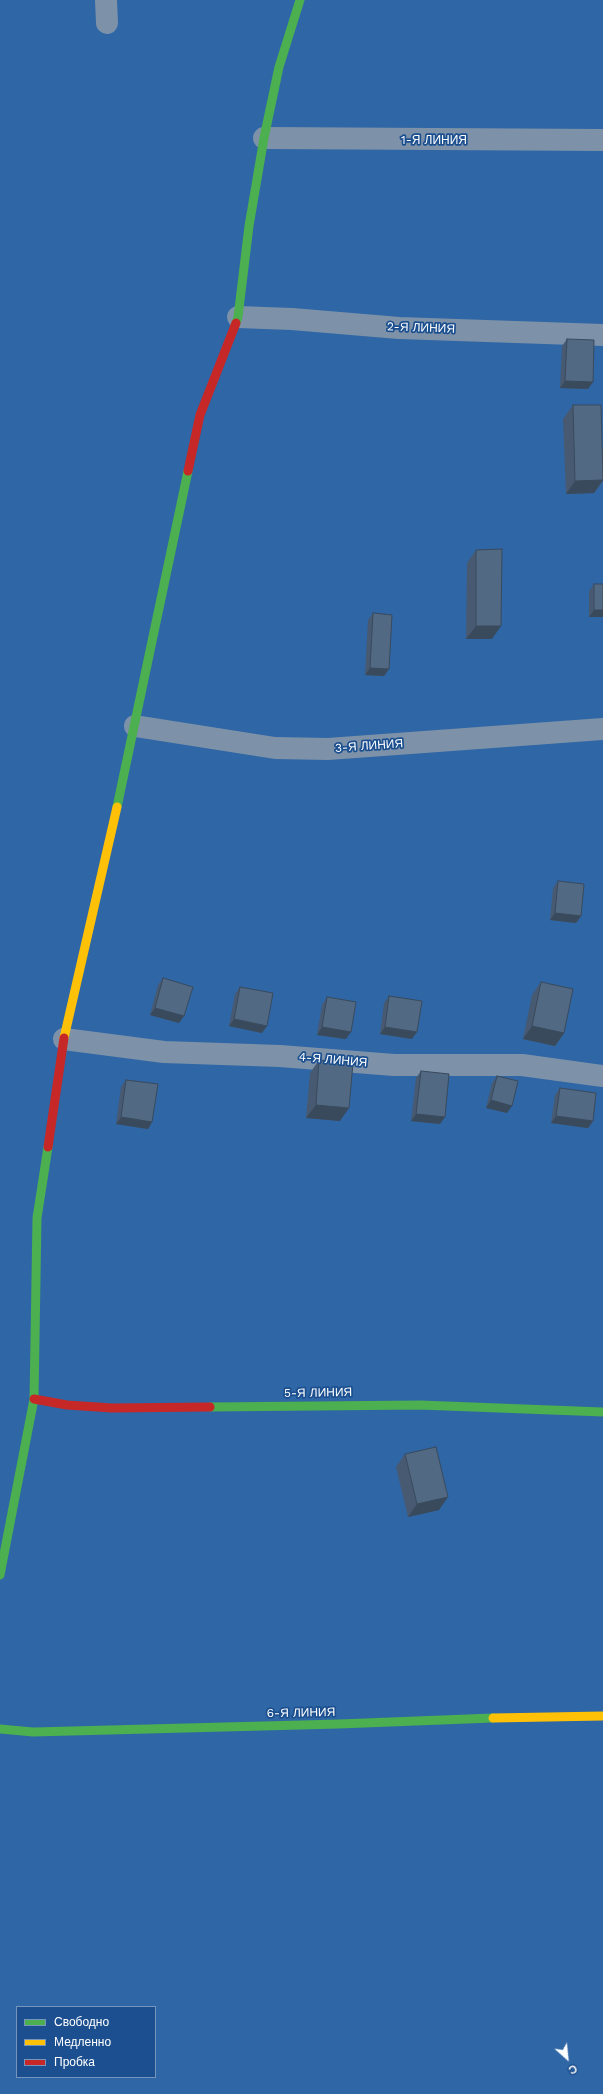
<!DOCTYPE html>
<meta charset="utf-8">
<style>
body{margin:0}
#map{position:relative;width:603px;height:2094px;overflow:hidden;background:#365274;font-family:"Work Sans",sans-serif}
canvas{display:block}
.legend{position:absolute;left:16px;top:2006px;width:140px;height:72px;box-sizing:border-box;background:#1b4f8f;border:1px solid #7695bc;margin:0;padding:5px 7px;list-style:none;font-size:12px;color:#fff}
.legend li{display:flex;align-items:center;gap:8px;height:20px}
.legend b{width:20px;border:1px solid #7695bc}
.north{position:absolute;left:547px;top:2038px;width:40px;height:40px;-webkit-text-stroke:3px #1b4f8f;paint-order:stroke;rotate:153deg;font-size:11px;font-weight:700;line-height:16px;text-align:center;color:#fff}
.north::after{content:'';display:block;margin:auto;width:14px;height:18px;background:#fff;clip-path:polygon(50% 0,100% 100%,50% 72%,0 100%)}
</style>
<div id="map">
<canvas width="603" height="2094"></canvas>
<ul class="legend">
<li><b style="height:5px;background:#4caf50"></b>Свободно</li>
<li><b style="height:5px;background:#ffc107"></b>Медленно</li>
<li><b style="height:5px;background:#c62828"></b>Пробка</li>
</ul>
<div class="north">С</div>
</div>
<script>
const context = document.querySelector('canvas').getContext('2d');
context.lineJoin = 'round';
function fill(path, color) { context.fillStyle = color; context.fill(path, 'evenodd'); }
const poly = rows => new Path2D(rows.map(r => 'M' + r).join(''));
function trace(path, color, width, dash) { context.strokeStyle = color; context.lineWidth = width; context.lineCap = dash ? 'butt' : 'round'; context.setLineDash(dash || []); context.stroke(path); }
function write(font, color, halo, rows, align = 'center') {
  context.font = font + ' "Work Sans",sans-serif'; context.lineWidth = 3.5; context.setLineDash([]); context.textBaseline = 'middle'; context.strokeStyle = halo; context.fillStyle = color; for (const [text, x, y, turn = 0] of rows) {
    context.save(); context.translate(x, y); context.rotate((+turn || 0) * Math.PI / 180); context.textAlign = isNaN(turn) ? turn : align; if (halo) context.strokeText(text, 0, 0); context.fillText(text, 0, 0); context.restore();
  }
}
fill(poly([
 [0,0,603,0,603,2094,0,2094],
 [17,2007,155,2007,155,2077,17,2077]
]), '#2f66a5');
trace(poly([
 [106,0,107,23],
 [264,138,603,140],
 [238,317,292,319,399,328,603,335],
 [135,726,275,748,328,749,603,729],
 [64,1039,164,1052,280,1056,394,1065,522,1065,603,1076]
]), '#7d92a8', 22);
trace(poly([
 [236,323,238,317,249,226,264,138,279,67,300,0],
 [117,807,188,471],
 [210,1407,420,1405,603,1412],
 [0,1575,34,1399,37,1218,48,1147],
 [0,1729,33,1732,339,1724,493,1718]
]), '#4caf50', 9);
trace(poly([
 [64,1038,117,807],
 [493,1718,603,1716]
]), '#ffc107', 9);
trace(poly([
 [188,471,200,415,236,323],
 [48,1147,64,1038],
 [34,1399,67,1405,112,1408,210,1407]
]), '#c62828', 9);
fill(poly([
 [567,339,593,382,588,389,560,388,562,346],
 [573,405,603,472,603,481,594,493,566,494,563,419],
 [476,550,492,639,466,639,467,563],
 [594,584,603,584,603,617,589,617,589,591],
 [373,613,389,669,384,676,365,675,368,620],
 [558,881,581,916,576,923,550,920,553,888],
 [163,978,179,1023,150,1015,158,985],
 [541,982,564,1033,555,1046,523,1039,532,995],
 [240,987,262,1033,229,1026,235,994],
 [389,996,412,1039,380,1034,384,1003],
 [327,997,346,1039,317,1035,322,1005],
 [319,1060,340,1121,306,1118,310,1073],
 [421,1071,440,1124,411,1121,416,1078],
 [497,1076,507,1113,486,1108,492,1083],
 [126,1080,152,1122,148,1129,116,1124,121,1087],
 [560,1088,593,1121,588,1128,551,1123,555,1095],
 [405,1454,439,1510,408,1517,396,1467]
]), '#475a72');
fill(poly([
 [565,381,593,382,588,389,560,388],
 [603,480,594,493,566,494,575,481],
 [594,610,603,610,603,617,589,617],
 [476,626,501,626,492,639,466,639],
 [370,668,389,669,384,676,365,675],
 [555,913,581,916,576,923,550,920],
 [155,1008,184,1016,179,1023,150,1015],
 [234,1019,267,1026,262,1033,229,1026],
 [532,1026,564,1033,555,1046,523,1039],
 [322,1027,351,1032,346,1039,317,1035],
 [385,1027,417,1032,412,1039,380,1034],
 [491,1100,512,1106,507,1113,486,1108],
 [316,1105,349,1108,340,1121,306,1118],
 [416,1114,445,1117,440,1124,411,1121],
 [556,1116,593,1121,588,1128,551,1123],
 [121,1117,152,1122,148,1129,116,1124],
 [448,1497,439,1510,408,1517,417,1504]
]), '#394a5c');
const building = poly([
 [567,339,594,340,593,382,565,381,567,339],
 [573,405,601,405,603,480,575,481,573,405],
 [502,549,501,626,476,626,476,550,502,549],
 [594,584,603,584,603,610,594,610,594,584],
 [373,613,392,615,389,669,370,668,373,613],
 [558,881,584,884,581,916,555,913,558,881],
 [163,978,193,987,184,1016,155,1008,163,978],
 [541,982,573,989,564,1033,532,1026,541,982],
 [240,987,273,993,267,1026,234,1019,240,987],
 [389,996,422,1001,417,1032,385,1027,389,996],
 [327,997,356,1002,351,1032,322,1027,327,997],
 [319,1060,353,1063,349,1108,316,1105,319,1060],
 [421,1071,449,1074,445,1117,416,1114,421,1071],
 [497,1076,518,1081,512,1106,491,1100,497,1076],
 [126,1080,158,1084,152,1122,121,1117,126,1080],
 [560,1088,596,1093,593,1121,556,1116,560,1088],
 [436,1447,448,1497,417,1504,405,1454,436,1447]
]);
fill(building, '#526984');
trace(building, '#394a5c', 1);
write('12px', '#fff', '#1b4f8f', [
 ["1-Я ЛИНИЯ",434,140],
 ["2-Я ЛИНИЯ",421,328,2],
 ["3-Я ЛИНИЯ",369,746,-4],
 ["4-Я ЛИНИЯ",333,1060,5],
 ["5-Я ЛИНИЯ",318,1393,-1],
 ["6-Я ЛИНИЯ",301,1713,-1]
]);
</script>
